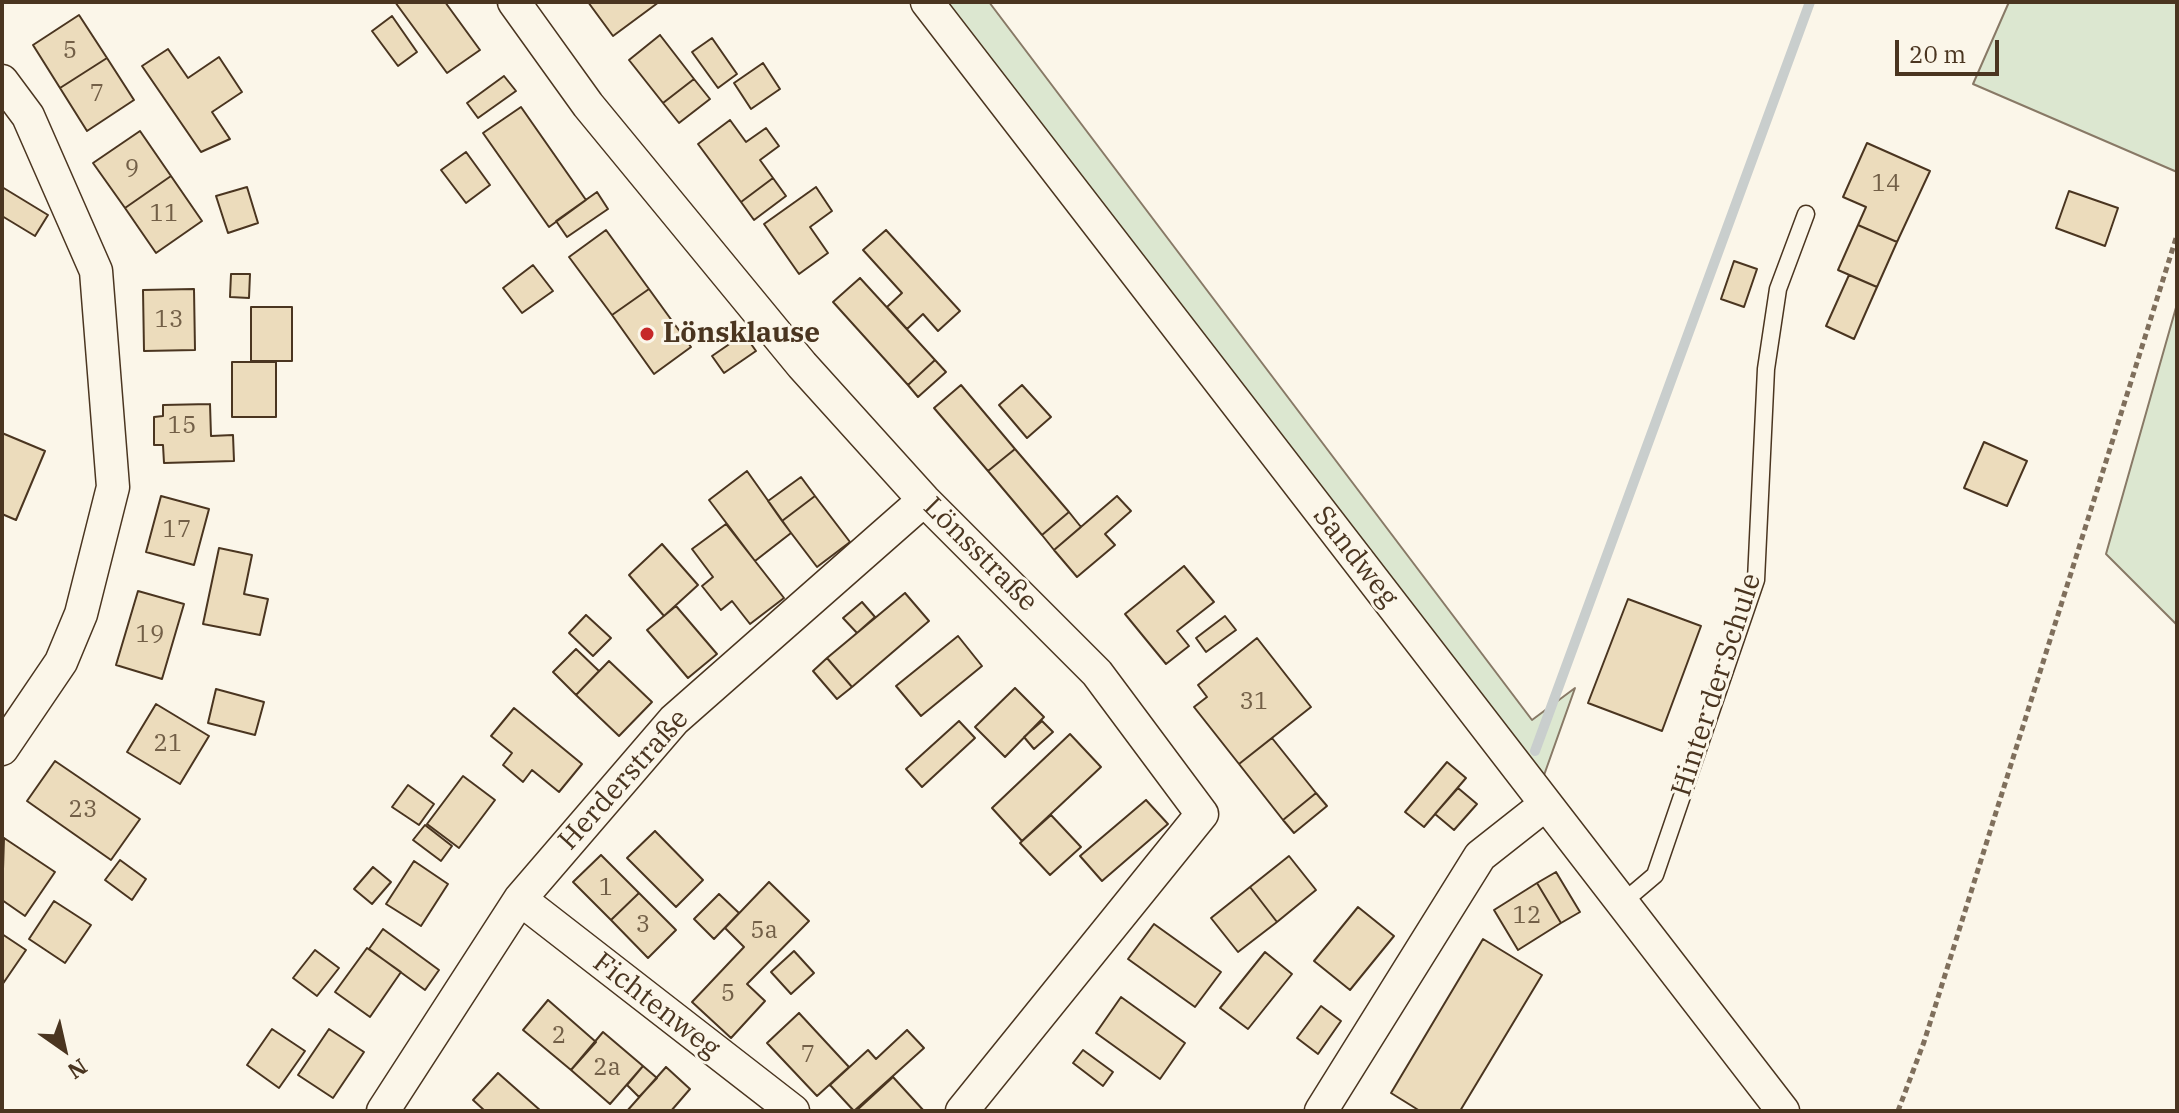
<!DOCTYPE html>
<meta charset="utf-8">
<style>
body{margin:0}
#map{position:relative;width:2179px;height:1113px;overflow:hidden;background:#fbf6e9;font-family:"IBM Plex Serif",serif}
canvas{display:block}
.frame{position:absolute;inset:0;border:4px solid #4a3520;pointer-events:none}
.north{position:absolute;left:24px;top:1009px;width:80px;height:80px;-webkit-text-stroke:6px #fbf6e9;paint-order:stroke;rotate:146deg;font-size:22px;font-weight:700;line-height:32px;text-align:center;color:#4a3520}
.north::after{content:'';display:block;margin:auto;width:28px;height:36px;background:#4a3520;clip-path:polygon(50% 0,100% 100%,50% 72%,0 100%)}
.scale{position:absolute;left:1895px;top:40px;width:104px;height:36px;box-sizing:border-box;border:4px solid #4a3520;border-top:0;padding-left:10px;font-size:24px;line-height:28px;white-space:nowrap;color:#4a3520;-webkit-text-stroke:6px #fbf6e9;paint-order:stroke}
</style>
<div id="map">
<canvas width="2179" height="1113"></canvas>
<div class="frame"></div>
<div class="north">N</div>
<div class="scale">20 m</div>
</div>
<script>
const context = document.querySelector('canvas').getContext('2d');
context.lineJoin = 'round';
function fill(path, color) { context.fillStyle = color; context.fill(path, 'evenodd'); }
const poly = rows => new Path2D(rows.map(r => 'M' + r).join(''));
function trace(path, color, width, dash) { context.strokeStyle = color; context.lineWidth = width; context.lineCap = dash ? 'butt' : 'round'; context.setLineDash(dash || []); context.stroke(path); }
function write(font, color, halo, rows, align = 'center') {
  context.font = font + ' "IBM Plex Serif",serif'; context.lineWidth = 6; context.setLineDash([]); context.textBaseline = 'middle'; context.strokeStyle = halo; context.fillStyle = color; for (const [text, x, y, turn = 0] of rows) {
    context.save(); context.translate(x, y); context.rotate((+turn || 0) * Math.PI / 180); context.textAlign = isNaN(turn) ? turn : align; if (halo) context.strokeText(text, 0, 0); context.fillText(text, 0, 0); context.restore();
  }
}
const green = poly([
 [944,2,989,2,1532,720,1575,688,1543,778,944,2],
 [2009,2,2177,2,2177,172,1973,84,2009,2],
 [2177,304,2177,625,2106,554,2177,304]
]);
fill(green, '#dce7d0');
trace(green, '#887966', 2);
trace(poly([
 [1535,751,1810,2]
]), '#c9cecd', 10);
const building = poly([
 [395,2,445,2,480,50,447,73,395,2],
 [588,2,659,2,613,36,588,2],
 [79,15,107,58,60,88,33,45,79,15],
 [392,16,417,52,398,66,372,31,392,16],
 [660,35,694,79,663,103,629,60,660,35],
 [712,38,737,74,718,88,692,52,712,38],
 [168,49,188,78,219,57,242,92,212,112,230,139,201,152,142,66,168,49],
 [107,58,134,100,87,131,60,88,107,58],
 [763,63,780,89,751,109,734,83,763,63],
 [504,76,516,91,478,118,467,103,504,76],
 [694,79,710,99,679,123,663,103,694,79],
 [521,107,586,200,549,227,483,133,521,107],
 [730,120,746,142,766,128,779,146,760,160,773,178,741,202,698,144,730,120],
 [140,131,171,176,125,208,93,163,140,131],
 [1867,143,1930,171,1897,242,1858,225,1866,207,1843,197,1867,143],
 [466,152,490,185,466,203,441,170,466,152],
 [171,176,202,221,156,253,125,208,171,176],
 [773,178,786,196,754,220,741,202,773,178],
 [2,187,48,215,35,236,2,216,2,187],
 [247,187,258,223,228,233,216,196,247,187],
 [816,187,832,211,810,227,828,253,799,274,764,224,816,187],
 [2069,191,2118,208,2105,246,2056,228,2069,191],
 [597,192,608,209,567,237,556,221,597,192],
 [1858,225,1897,242,1877,287,1838,270,1858,225],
 [606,230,649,289,612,315,569,257,606,230],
 [886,230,960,311,938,331,923,314,907,329,887,307,902,293,863,250,886,230],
 [1734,261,1757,269,1744,307,1721,299,1734,261],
 [533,265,553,291,522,313,503,288,533,265],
 [231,274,250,274,249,298,230,297,231,274],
 [1849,275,1877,287,1854,339,1826,326,1849,275],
 [860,278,935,360,908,385,833,302,860,278],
 [194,289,195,350,144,351,143,290,194,289],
 [649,289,691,347,654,374,612,315,649,289],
 [251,307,292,307,292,361,251,361,251,307],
 [744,334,756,351,724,373,712,356,744,334],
 [935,360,946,372,918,397,908,385,935,360],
 [232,362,276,362,276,417,232,417,232,362],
 [961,385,1015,449,988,471,934,408,961,385],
 [1022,385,1051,417,1027,438,999,405,1022,385],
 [210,404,211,436,233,435,234,461,164,463,163,445,154,445,154,417,163,416,163,405,210,404],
 [2,433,45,451,16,520,2,514,2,433],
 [1984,442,2027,461,2007,506,1964,488,1984,442],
 [1015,449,1069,512,1042,535,988,471,1015,449],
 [747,471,791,533,755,561,709,500,747,471],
 [801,477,815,496,782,521,768,501,801,477],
 [161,496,209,509,194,565,146,552,161,496],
 [815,496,850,542,817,567,782,521,815,496],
 [1117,496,1131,511,1105,534,1115,545,1077,577,1054,550,1117,496],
 [1069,512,1081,527,1054,550,1042,535,1069,512],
 [726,524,784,598,750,624,732,601,721,610,702,586,713,577,692,549,726,524],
 [662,544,698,585,664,616,629,575,662,544],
 [219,548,252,555,244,594,268,599,260,635,203,624,219,548],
 [1184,566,1214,602,1177,631,1189,646,1166,664,1125,614,1184,566],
 [138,591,184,604,162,679,116,665,138,591],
 [905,593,929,621,852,687,827,658,905,593],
 [1628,599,1701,626,1662,731,1588,703,1628,599],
 [862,602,875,617,857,633,843,618,862,602],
 [676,606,717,654,688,678,647,630,676,606],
 [586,615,611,638,593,656,569,633,586,615],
 [1225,616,1236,630,1206,652,1196,638,1225,616],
 [958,636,982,666,921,716,896,686,958,636],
 [1257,638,1311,707,1239,764,1194,707,1207,697,1198,685,1257,638],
 [576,649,599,671,576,695,553,672,576,649],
 [827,658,852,687,837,699,813,671,827,658],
 [609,661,652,702,619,736,576,695,609,661],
 [1015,688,1044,717,1005,757,975,727,1015,688],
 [216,689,264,702,255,735,208,723,216,689],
 [156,704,209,736,180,784,127,752,156,704],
 [514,708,582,764,559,792,532,770,523,782,503,765,512,753,491,736,514,708],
 [959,721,975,738,922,787,906,769,959,721],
 [1042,721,1053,732,1034,749,1024,737,1042,721],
 [1070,734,1101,767,1022,841,992,808,1070,734],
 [1272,738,1316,793,1283,820,1239,764,1272,738],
 [55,761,140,819,111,860,27,801,55,761],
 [1447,762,1466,778,1424,827,1405,812,1447,762],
 [463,776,495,800,459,848,427,824,463,776],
 [408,785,434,804,419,825,392,807,408,785],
 [1458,788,1477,804,1454,830,1435,814,1458,788],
 [1316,793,1327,806,1294,833,1283,820,1316,793],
 [1146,800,1168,824,1102,881,1080,856,1146,800],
 [1051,815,1081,847,1050,875,1020,843,1051,815],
 [425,825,452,846,441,861,413,840,425,825],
 [655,831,703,880,676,907,627,858,655,831],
 [4,838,55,872,25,916,2,900,4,838],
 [601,855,639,893,611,920,573,882,601,855],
 [1289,856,1316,890,1277,922,1250,887,1289,856],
 [120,860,146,879,132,900,105,880,120,860],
 [414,861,448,884,421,926,386,904,414,861],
 [373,867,391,882,372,904,354,889,373,867],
 [1556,872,1580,912,1561,923,1537,883,1556,872],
 [769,882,809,921,747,984,765,1001,731,1038,692,1002,744,947,725,928,769,882],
 [1537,883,1561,923,1518,950,1494,910,1537,883],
 [1250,887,1277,922,1238,952,1211,918,1250,887],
 [639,893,676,930,648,958,611,920,639,893],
 [719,894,739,913,714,939,694,919,719,894],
 [54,901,91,925,65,963,29,939,54,901],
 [1358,907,1394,936,1350,990,1314,961,1358,907],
 [1154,924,1221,972,1195,1007,1128,959,1154,924],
 [383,929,439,970,425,990,369,949,383,929],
 [2,934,26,950,2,985,2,934],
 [1483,939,1542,975,1460,1111,1420,1111,1391,1093,1483,939],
 [367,948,401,972,370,1017,335,992,367,948],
 [315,950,339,968,317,996,293,978,315,950],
 [794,951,814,973,791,994,771,972,794,951],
 [1265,952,1292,974,1248,1029,1220,1008,1265,952],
 [1121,997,1185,1043,1160,1079,1096,1033,1121,997],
 [548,1000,596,1042,571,1070,523,1030,548,1000],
 [1321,1006,1341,1021,1318,1054,1297,1038,1321,1006],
 [799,1013,849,1067,817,1096,767,1043,799,1013],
 [272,1029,305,1051,279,1088,247,1065,272,1029],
 [329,1029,364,1052,333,1098,298,1075,329,1029],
 [907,1030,924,1048,854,1111,830,1085,868,1050,876,1059,907,1030],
 [603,1032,643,1066,610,1104,571,1070,603,1032],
 [1083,1050,1113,1072,1103,1086,1073,1063,1083,1050],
 [643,1066,657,1078,639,1097,627,1085,643,1066],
 [666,1067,690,1089,671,1111,627,1111,666,1067],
 [498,1073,541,1111,485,1111,473,1100,498,1073],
 [893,1077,924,1111,856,1111,893,1077]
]);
fill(building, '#ecdcbc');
trace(building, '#4a3520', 2);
const service = poly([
 [1622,903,1655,875,1756,580,1766,369,1778,289,1806,214]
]);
const minor = poly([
 [514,2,588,105,802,365,924,500,1097,673,1202,814,962,1111],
 [927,2,1783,1111],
 [2,81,28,116,96,271,113,487,81,614,61,662,2,749],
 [520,899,793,1111],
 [383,1111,520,899,674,720,924,500],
 [1321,1111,1480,856,1546,804]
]);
trace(service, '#4a3520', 19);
trace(minor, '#4a3520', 35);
trace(poly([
 [1898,1111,1924,1042,2177,235]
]), '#7f6f5c', 5, [6, 4]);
trace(service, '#fbf6e9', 16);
trace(minor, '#fbf6e9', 32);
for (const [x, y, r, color] of [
 [647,334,8,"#c62828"]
]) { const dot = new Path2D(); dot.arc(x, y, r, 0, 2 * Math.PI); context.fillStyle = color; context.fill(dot); trace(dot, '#fbf6e9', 3); }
write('24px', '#725f47', null, [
 ["5",70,51],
 ["7",97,94],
 ["9",132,169],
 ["14",1886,184],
 ["11",164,214],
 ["13",169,320],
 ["15",182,426],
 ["17",177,530],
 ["19",150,635],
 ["31",1254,702],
 ["21",168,744],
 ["23",83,810],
 ["1",606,888],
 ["12",1527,916],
 ["3",643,925],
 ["5a",764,931],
 ["5",728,994],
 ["2",559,1036],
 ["7",808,1055],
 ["2a",607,1068]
]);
write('bold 28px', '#4a3520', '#fbf6e9', [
 ["Lönsklause",663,334]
], 'left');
write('28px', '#4a3520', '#fbf6e9', [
 ["Lönsstraße",980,555,45],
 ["Sandweg",1355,557,52],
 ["Hinter der Schule",1717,685,-72],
 ["Herderstraße",624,780,-48],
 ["Fichtenweg",656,1006,38]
]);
</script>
